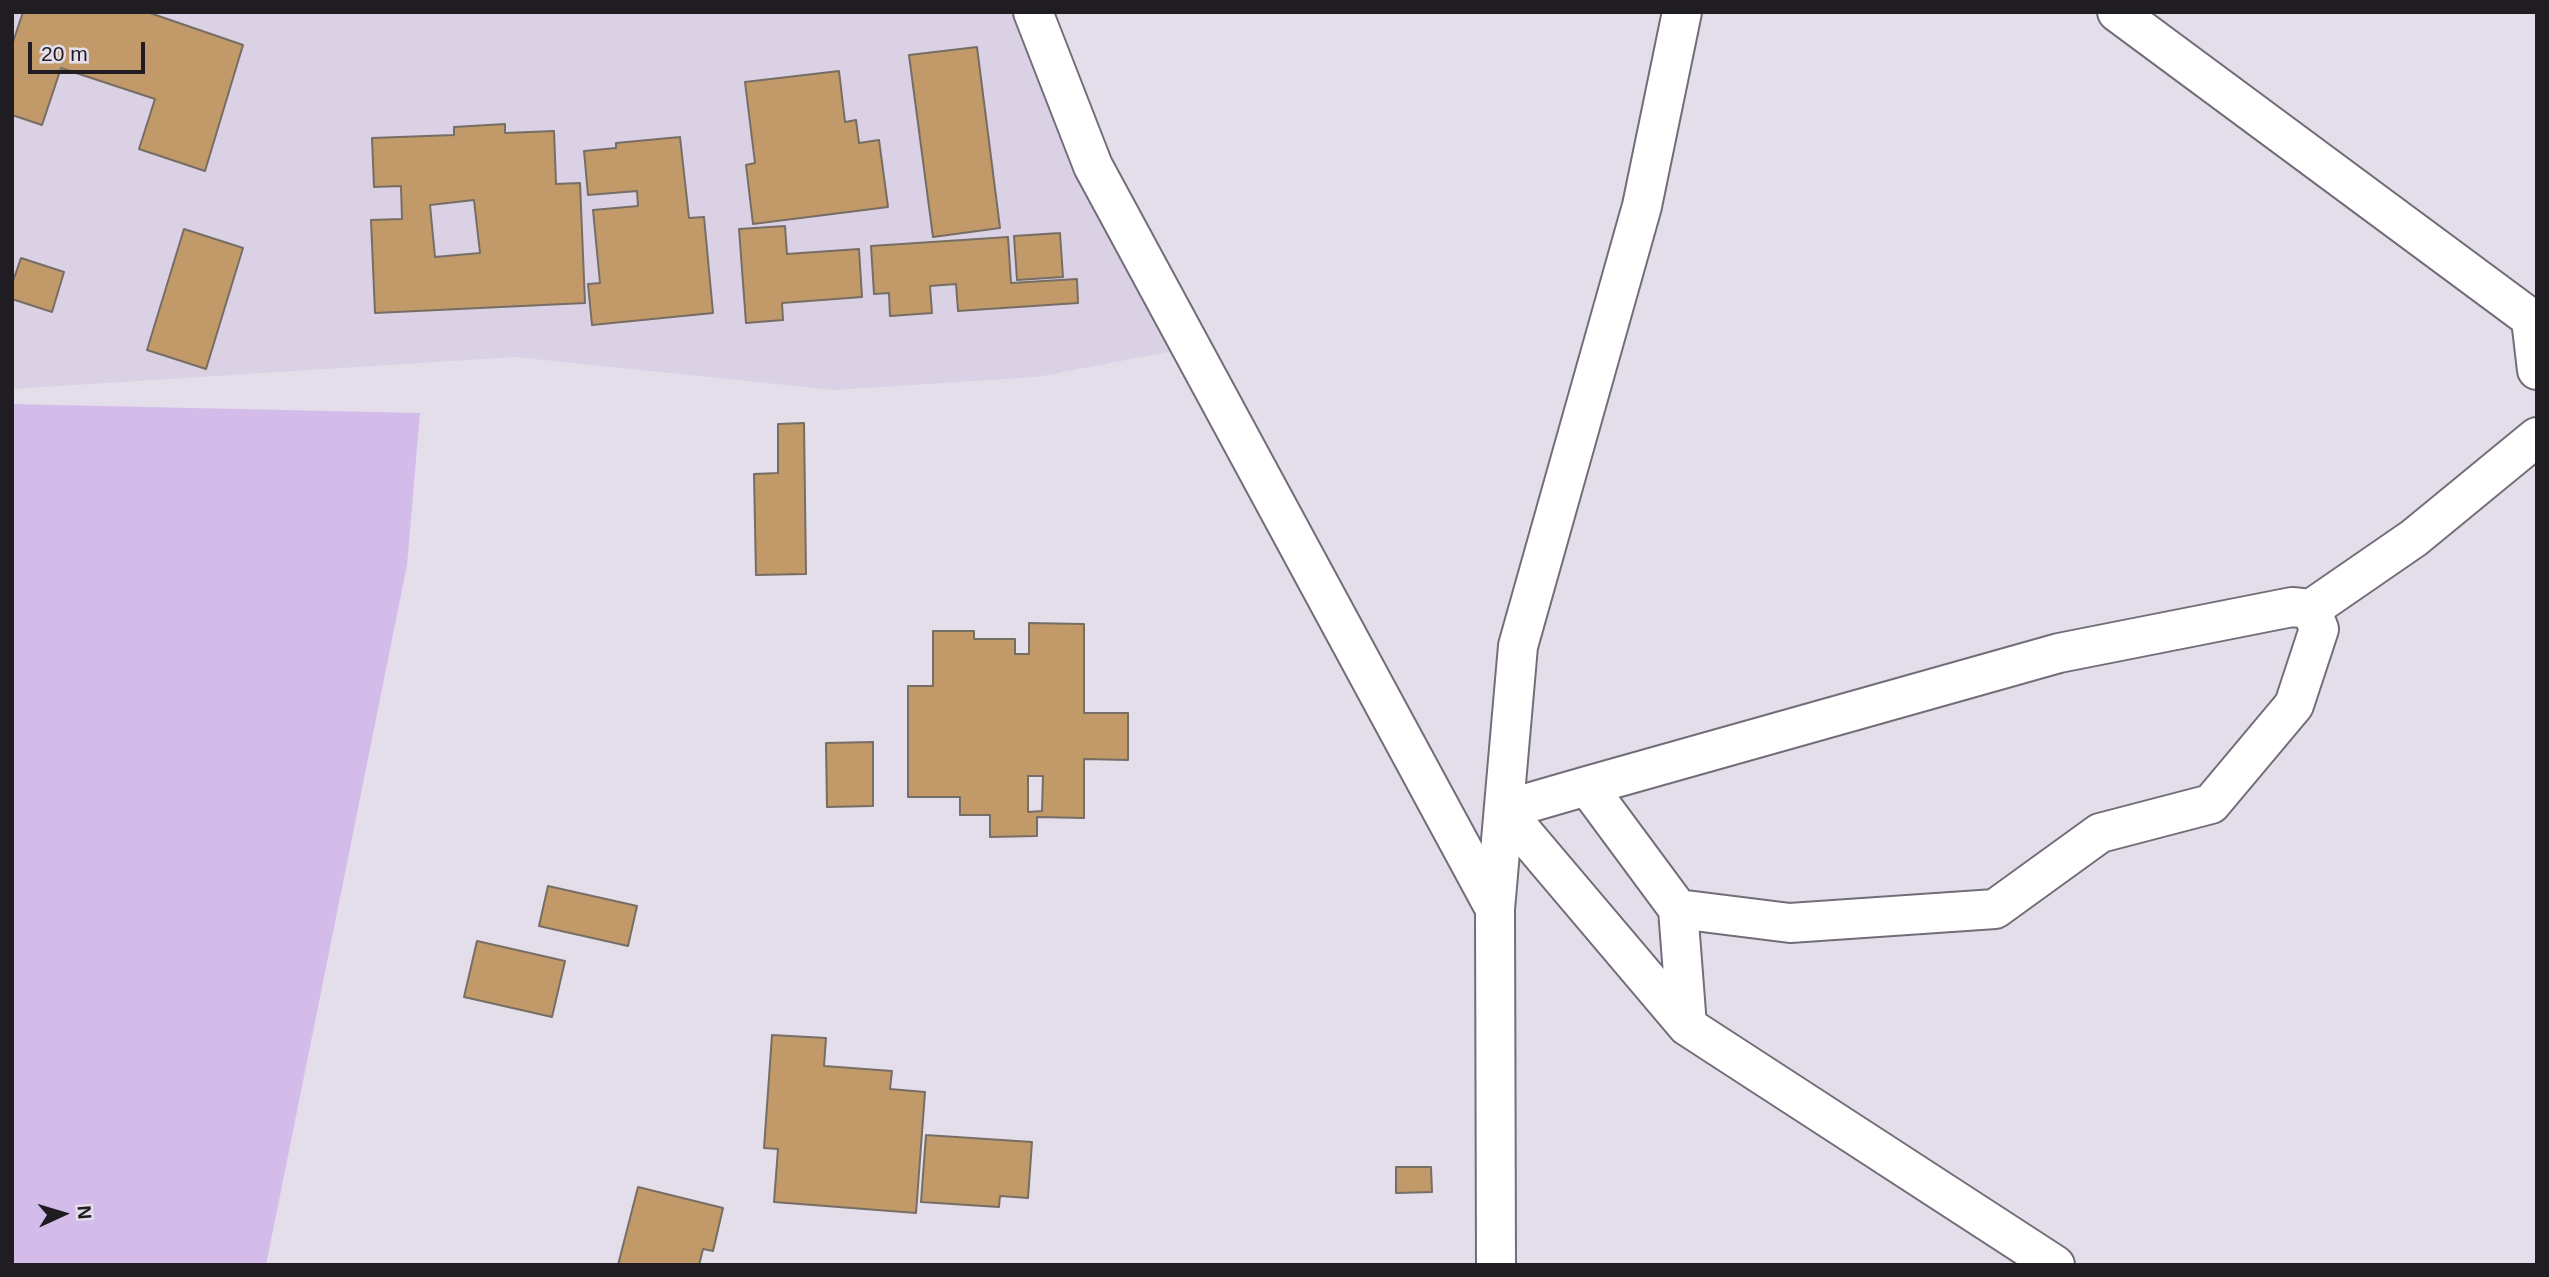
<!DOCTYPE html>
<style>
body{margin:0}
#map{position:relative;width:2549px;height:1277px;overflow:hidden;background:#e4deea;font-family:Helvetica,sans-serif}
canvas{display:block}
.frame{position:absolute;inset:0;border:14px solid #1f1d21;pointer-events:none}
.north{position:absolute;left:28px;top:1179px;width:70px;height:70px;-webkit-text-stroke:5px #e4deea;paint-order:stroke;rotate:86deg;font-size:19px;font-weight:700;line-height:28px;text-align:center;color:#1f1d21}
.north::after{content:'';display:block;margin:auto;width:24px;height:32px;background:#1f1d21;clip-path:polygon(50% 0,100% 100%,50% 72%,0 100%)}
.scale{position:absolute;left:28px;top:42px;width:117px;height:32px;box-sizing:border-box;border:4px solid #1f1d21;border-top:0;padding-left:9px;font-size:21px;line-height:24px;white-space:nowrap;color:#1f1d21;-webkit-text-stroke:5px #e4deea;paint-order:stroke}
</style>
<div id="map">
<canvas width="2549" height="1277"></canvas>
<div class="frame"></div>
<div class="north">N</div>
<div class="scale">20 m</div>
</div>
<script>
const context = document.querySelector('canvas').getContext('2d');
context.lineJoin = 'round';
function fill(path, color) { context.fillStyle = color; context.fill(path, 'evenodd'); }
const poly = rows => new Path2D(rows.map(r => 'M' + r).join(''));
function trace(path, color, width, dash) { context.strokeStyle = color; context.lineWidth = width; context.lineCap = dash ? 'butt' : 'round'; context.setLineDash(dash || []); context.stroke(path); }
fill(poly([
 [12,12,1023,12,1178,350,1037,377,834,390,515,357,12,389]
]), '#dad1e4');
fill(poly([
 [12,404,420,413,407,565,266,1265,12,1265]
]), '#d4bcea');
const building = poly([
 [23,12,147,12,243,45,205,171,139,149,155,99,61,68,42,125,12,115,12,45,23,12],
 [977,47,1000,228,933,237,909,55,977,47],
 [839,71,845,122,856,120,859,143,879,140,888,207,753,224,746,165,755,163,745,82,839,71],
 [505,124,505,133,554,131,556,184,580,183,585,303,375,313,371,220,402,219,401,186,374,187,372,138,454,135,454,127,505,124],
 [474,200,480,253,435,257,430,205,474,200],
 [680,137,689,218,704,217,713,313,592,325,588,284,600,283,593,210,638,206,637,191,588,195,584,151,616,148,616,143,680,137],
 [785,226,787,254,859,249,862,297,782,303,783,320,746,323,739,229,785,226],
 [184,229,243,248,206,369,147,350,184,229],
 [1060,233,1063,277,1017,280,1014,236,1060,233],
 [1008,237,1011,283,1077,279,1078,303,958,311,956,284,930,286,932,313,890,316,889,293,874,294,871,246,1008,237],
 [21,258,64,272,52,312,12,299,12,284,21,258],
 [804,423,806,574,756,575,754,474,778,473,778,424,804,423],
 [1029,623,1084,624,1084,713,1128,713,1128,760,1084,759,1084,818,1037,817,1037,836,990,837,990,815,960,815,960,797,908,797,908,686,933,686,933,631,974,631,974,639,1015,639,1015,654,1029,654,1029,623],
 [1028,776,1043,776,1042,811,1028,812,1028,776],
 [873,742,873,806,827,807,826,743,873,742],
 [548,886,637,906,628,946,539,926,548,886],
 [477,941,565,961,552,1017,464,997,477,941],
 [772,1035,826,1038,824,1066,892,1071,890,1089,925,1092,916,1213,774,1202,778,1149,764,1148,772,1035],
 [926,1135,1032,1142,1028,1198,1000,1196,999,1207,921,1202,926,1135],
 [1396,1167,1431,1167,1432,1192,1396,1193,1396,1167],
 [638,1187,723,1208,713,1251,703,1249,699,1265,618,1265,638,1187]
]);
fill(building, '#c29a6a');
trace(building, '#766d64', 2);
const minor = poly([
 [1033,12,1093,166,1495,909],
 [2531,319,2537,370],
 [2311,609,2414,538,2537,437],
 [1587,786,1678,909,1790,923,1995,909,2100,833,2211,804,2294,705,2319,629,2311,609,2292,607,2059,653,1587,786,1504,810,1687,1026,2055,1265],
 [1678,909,1687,1026]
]);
const tertiary = poly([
 [2117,12,2537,323],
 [1496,1265,1495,909,1518,646,1642,206,1682,12]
]);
trace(minor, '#726d78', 42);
trace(tertiary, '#726d78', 42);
trace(minor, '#fff', 38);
trace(tertiary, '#fff', 38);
</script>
